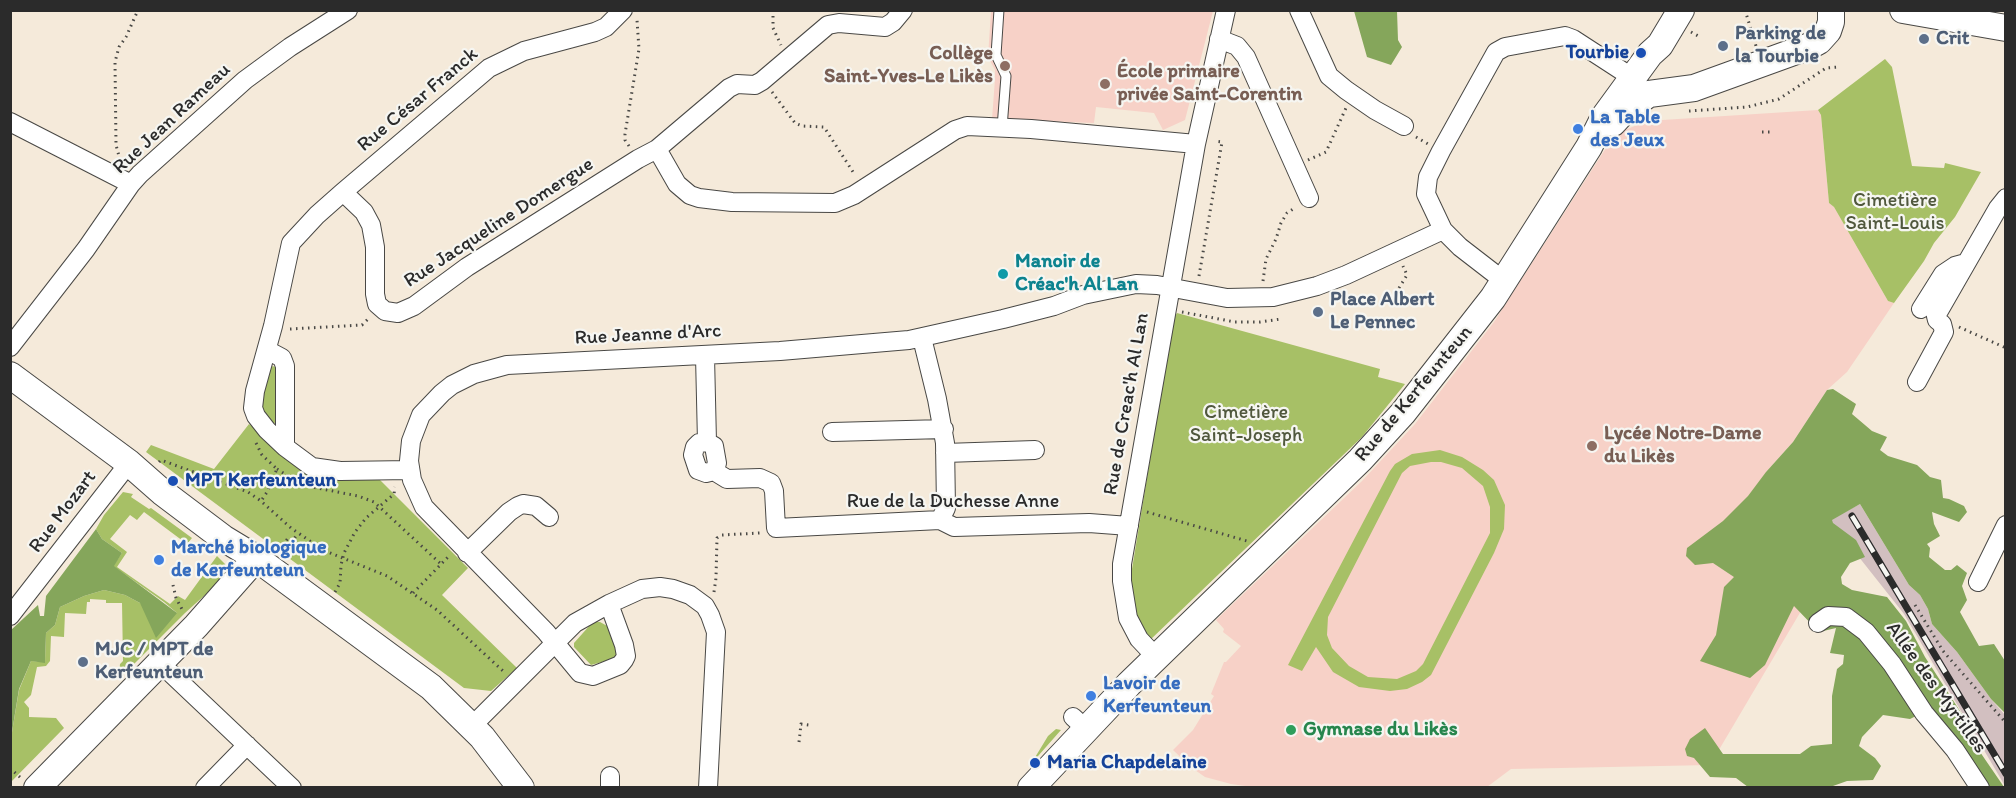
<!DOCTYPE html>
<meta charset="utf-8">
<style>
body{margin:0}
#map{position:relative;width:2016px;height:798px;overflow:hidden;background:#f5eada;font-family:Itim,sans-serif}
canvas{display:block}
.frame{position:absolute;inset:0;border:12px solid #2b2b2b;pointer-events:none}
</style>
<div id="map">
<canvas width="2016" height="798"></canvas>
<div class="frame"></div>
</div>
<script>
const context = document.querySelector('canvas').getContext('2d');
context.lineJoin = 'round';
function fill(path, color) { context.fillStyle = color; context.fill(path, 'evenodd'); }
const poly = rows => new Path2D(rows.map(r => 'M' + r).join(''));
function trace(path, color, width, dash) { context.strokeStyle = color; context.lineWidth = width; context.lineCap = dash ? 'butt' : 'round'; context.setLineDash(dash || []); context.stroke(path); }
function write(font, color, halo, rows, align = 'center') {
  context.font = font + ' Itim,sans-serif'; context.lineWidth = 4.5; context.setLineDash([]); context.textBaseline = 'middle'; context.strokeStyle = halo; context.fillStyle = color; for (const [text, x, y, turn = 0] of rows) {
    context.save(); context.translate(x, y); context.rotate((+turn || 0) * Math.PI / 180); context.textAlign = isNaN(turn) ? turn : align; if (halo) context.strokeText(text, 0, 0); context.fillText(text, 0, 0); context.restore();
  }
}
fill(poly([
 [991,11,1213,11,1185,120,1163,130,1154,113,1096,107,1094,123,992,119,995,79,995,70,988,57],
 [1818,110,1821,115,1829,203,1834,207,1888,301,1894,303,1847,372,1827,390,1793,442,1766,472,1814,589,1710,765,1511,769,1487,787,1260,788,1231,784,1205,777,1192,768,1173,750,1193,730,1214,696,1211,694,1224,662,1226,662,1241,646,1223,632,1224,629,1216,620,1362,481,1415,424,1494,322,1615,134,1647,121]
]), '#f7d1c7');
fill(poly([
 [1860,504,1909,585,1920,595,1928,609,1932,624,1957,652,1991,699,2005,715,2005,786,1904,614,1832,523,1831,519]
]), '#d2bfc0');
fill(poly([
 [1885,59,1892,67,1912,166,1944,168,1945,163,1981,172,1955,217,1934,243,1924,261,1894,303,1888,301,1834,207,1829,203,1821,115,1818,110],
 [1177,313,1380,369,1378,377,1405,384,1362,437,1149,641,1133,608,1131,575,1173,320],
 [271,366,277,367,278,418,274,424,270,424,259,409],
 [249,424,261,433,344,479,379,479,468,568,442,595,517,668,491,691,464,688,146,452,151,445,214,469],
 [1440,450,1462,457,1483,470,1494,480,1505,505,1504,529,1494,553,1431,675,1422,682,1407,689,1390,691,1359,687,1333,672,1316,647,1302,671,1288,665,1390,471,1395,464,1412,454],
 [1431,462,1441,462,1462,468,1483,486,1490,507,1490,533,1423,664,1416,671,1397,679,1368,677,1349,666,1332,648,1327,635,1328,617,1402,473,1410,466],
 [123,492,133,494,131,497,149,509,151,508,192,538,187,544,144,512,137,520,130,515,110,539,127,552,117,567,170,604,178,596,185,600,217,556,225,564,227,572,216,585,185,613,122,676,119,674,120,664,123,661,122,603,106,603,106,600,90,599,90,602,87,602,86,614,65,613,64,637,51,636,50,661,46,666,37,667,31,695,24,702,29,708,29,717,56,718,64,728,11,782,11,738,19,690,31,661,45,662,46,633,55,625,60,607,84,596,104,590,125,595,140,603,177,613,164,602,113,566,122,553,102,539,96,529,104,515],
 [595,622,600,622,609,627,618,649,616,658,591,665,574,647,574,643,591,624],
 [1056,729,1061,730,1031,764,1048,736]
]), '#a7c066');
fill(poly([
 [1354,11,1397,11,1398,40,1402,47,1391,65,1367,57],
 [1833,389,1856,404,1852,414,1872,431,1887,437,1880,450,1888,456,1917,465,1930,477,1941,480,1943,498,1949,499,1964,506,1967,512,1959,522,1932,512,1934,524,1940,536,1927,544,1930,548,1929,557,1945,570,1951,570,1957,565,1967,573,1962,586,1967,600,1960,612,1979,646,1994,644,2005,661,2005,713,1991,699,1957,652,1932,624,1928,609,1920,595,1909,585,1860,504,1832,520,1833,523,1856,540,1865,557,1850,563,1841,577,1842,584,1852,590,1887,597,1906,621,1925,657,1969,725,1967,733,2004,787,1982,787,1926,711,1910,719,1883,715,1862,737,1859,746,1875,758,1881,766,1873,780,1847,781,1833,786,1819,788,1748,787,1736,778,1710,777,1694,758,1687,756,1685,749,1690,739,1705,728,1723,754,1800,754,1811,746,1832,744,1832,696,1837,669,1843,664,1844,655,1830,653,1836,628,1819,632,1794,606,1765,665,1750,678,1700,661,1716,635,1724,587,1734,577,1713,563,1695,565,1686,556,1687,548,1723,521,1748,496,1766,472,1793,442,1827,390],
 [96,529,102,539,122,553,114,566,177,613,156,638,140,603,125,595,104,590,84,596,60,607,55,625,46,633,45,663,31,661,19,689,11,738,11,630,38,605,40,616,44,616,46,596]
]), '#85a65b');
const lane = poly([
 [999,10,996,55,1006,76,1002,128]
]);
const street = poly([
 [1299,10,1329,76,1346,90,1375,110,1404,126],
 [1219,39,1237,46,1246,57,1309,198],
 [10,122,131,184],
 [657,149,677,184,690,195,699,198,732,202,835,203,854,195,955,130,967,126,1031,129,1196,144],
 [343,192,364,212,371,225,375,247,375,294,377,304,385,311,398,313,414,306,467,267,638,159,657,149,729,88,737,84,755,85,762,81,828,25,839,23,885,27,893,22,903,10],
 [1443,230,1426,194,1428,177,1441,151,1496,52,1505,47,1565,36,1573,39,1633,78],
 [1921,309,1943,274,1955,266,1966,263],
 [922,338,937,399,945,443,946,508,940,520],
 [10,347,86,249,131,184,140,174,245,80,290,47,348,10],
 [267,350,282,358,285,366,285,447],
 [705,356,707,442,714,446,717,463,714,471,706,473,698,470,693,455,695,447,699,443,707,442],
 [1917,382,1944,332,1942,324,1937,320,1936,316,1998,208,2006,198],
 [832,432,944,429],
 [945,453,1035,450],
 [410,470,340,471,312,467,285,447,267,430,256,416,253,408,255,391,273,326,291,243,317,215,343,192,489,68,524,51,595,32,606,27,623,10],
 [714,471,727,479,760,478,771,483,774,491,776,528,940,520,954,527,1089,523,1129,526],
 [467,553,509,512,518,506,523,504,536,506,549,517],
 [1978,582,2006,525],
 [609,604,624,645,626,656,624,660,620,665,593,676,580,673,546,632,424,507,412,480,409,461,411,441,421,415,442,393,452,385,474,374,507,365,780,351,909,340,1003,319,1054,306,1083,295,1136,284,1157,285,1227,298,1273,297,1317,286,1346,275,1443,230,1460,247,1504,281],
 [10,616,129,463],
 [1818,623,1828,616,1846,617,1866,632,1892,664,1924,713,1955,750,1980,788],
 [1156,657,1139,639,1128,618,1122,581,1122,564,1196,144,1226,10],
 [160,663,292,788],
 [1073,717,1086,729],
 [472,726,575,623,609,604,642,589,660,587,673,589,690,595,705,606,710,615,716,632,708,788],
 [610,776,610,788],
 [205,788,247,745]
]);
const secondary = poly([
 [1903,10,2006,28],
 [1613,123,1625,110,1649,94,1694,88,1810,46,1819,41,1828,31,1831,22,1831,10],
 [10,375,129,463,162,492,223,538,256,558,431,687,482,737,521,788],
 [37,788,196,626,256,558],
 [1031,788,1129,684,1360,460,1403,413,1493,298,1589,147,1604,117,1650,54,1660,45,1681,10]
]);
trace(lane, '#494845', 11);
trace(street, '#494845', 20);
trace(secondary, '#494845', 28);
trace(poly([
 [773,10,773,28,781,45],
 [1745,10,1756,46],
 [1691,32,1700,37],
 [772,92,795,123,802,126,824,127,855,175],
 [1689,111,1747,107,1779,99,1826,68,1839,67],
 [1762,132,1770,132],
 [1416,137,1428,144],
 [629,146,625,140,625,134,639,49,637,20],
 [120,160,116,145,115,62,119,47,126,37,138,10],
 [1308,160,1326,152,1346,108],
 [1199,276,1222,142,1214,141],
 [1263,281,1266,259,1276,239,1281,223,1287,213,1296,207],
 [1399,288,1407,275,1403,266],
 [1182,312,1235,322,1260,322,1281,319],
 [1959,327,2006,348],
 [290,329,362,325,368,319],
 [256,443,262,455,277,469,267,492,261,501],
 [159,462,161,460,248,492,261,501,291,528,323,550,387,576,437,610,503,671],
 [277,469,302,485,358,496,374,502,441,564],
 [1147,512,1247,541],
 [283,554,287,548,283,545,288,538,292,541,298,534],
 [173,585,176,598,183,611],
 [335,592,340,583,341,565,344,553,355,532,366,518,394,494,395,487],
 [714,592,716,578,717,538,722,535,760,533],
 [413,593,449,556],
 [1915,605,1943,651,2006,723],
 [799,742,801,724,809,725],
 [10,768,21,778]
]), '#494845', 3, [1.5, 4.5]);
trace(lane, '#fff', 9);
trace(street, '#fff', 18);
trace(secondary, '#fff', 26);
const rail = poly([
 [1852,516,2006,774]
]);
trace(rail, '#2b2b2b', 7);
trace(rail, '#f6f6f2', 4.5, [14]);
for (const [x, y, r, color] of [
 [1924,39,6,"#5c6f8a"],
 [1723,46,6,"#5c6f8a"],
 [1641,53,6,"#1a4fb4"],
 [1005,66,6,"#8d6e63"],
 [1105,84,6,"#8d6e63"],
 [1578,129,6,"#3f7fe0"],
 [1003,274,6,"#0f9aa8"],
 [1318,312,6,"#5c6f8a"],
 [1592,446,6,"#8d6e63"],
 [173,481,6,"#1a4fb4"],
 [159,560,6,"#3f7fe0"],
 [83,662,6,"#5c6f8a"],
 [1091,696,6,"#3f7fe0"],
 [1291,730,6,"#2e9e5b"],
 [1035,763,6,"#1a4fb4"]
]) { const dot = new Path2D(); dot.arc(x, y, r, 0, 2 * Math.PI); context.fillStyle = color; context.fill(dot); trace(dot, '#f6f6f2', 2); }
write('bold 20px', '#4e5e75', '#f6f6f2', [
 ["Parking de",1735,34],
 ["la Tourbie",1735,57],
 ["Crit",1936,39],
 ["Place Albert",1330,300],
 ["Le Pennec",1330,323],
 ["MJC / MPT de",95,650],
 ["Kerfeunteun",95,673]
], 'left');
write('bold 20px', '#164399', '#f6f6f2', [
 ["Tourbie",1629,53,"right"],
 ["MPT Kerfeunteun",185,481],
 ["Maria Chapdelaine",1047,763]
], 'left');
write('bold 20px', '#785e54', '#f6f6f2', [
 ["Collège",993,54,"right"],
 ["Saint-Yves-Le Likès",993,77,"right"],
 ["École primaire",1117,72],
 ["privée Saint-Corentin",1117,95],
 ["Lycée Notre-Dame",1604,434],
 ["du Likès",1604,457]
], 'left');
write('20px', '#2b2b2b', '#f6f6f2', [
 ["Rue César Franck",418,100,-40],
 ["Rue Jean Rameau",172,119,-43],
 ["Rue Jacqueline Domergue",499,223,-33],
 ["Rue Jeanne d'Arc",648,335,-3],
 ["Rue de Kerfeunteun",1414,394,-50],
 ["Rue de Creac'h Al Lan",1127,404,-80],
 ["Rue de la Duchesse Anne",953,502],
 ["Rue Mozart",63,512,-53],
 ["Allée des Myrtilles",1936,688,54]
]);
write('bold 20px', '#366cbe', '#f6f6f2', [
 ["La Table",1590,118],
 ["des Jeux",1590,141],
 ["Marché biologique",171,548],
 ["de Kerfeunteun",171,571],
 ["Lavoir de",1103,684],
 ["Kerfeunteun",1103,707]
], 'left');
write('20px', '#50583d', '#f6f6f2', [
 ["Cimetière",1895,201],
 ["Saint-Louis",1895,224],
 ["Cimetière",1246,413],
 ["Saint-Joseph",1246,436]
]);
write('bold 20px', '#0d838f', '#f6f6f2', [
 ["Manoir de",1015,262],
 ["Créac'h Al Lan",1015,285]
], 'left');
write('bold 20px', '#27864d', '#f6f6f2', [
 ["Gymnase du Likès",1303,730]
], 'left');
</script>
